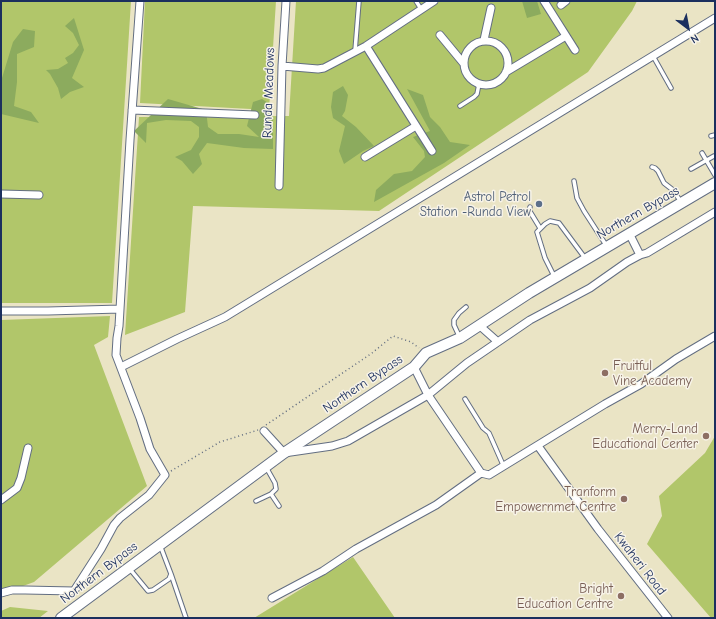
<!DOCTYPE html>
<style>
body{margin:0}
#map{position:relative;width:716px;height:619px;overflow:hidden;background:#eae4c5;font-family:"Comic Neue",sans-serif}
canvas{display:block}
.frame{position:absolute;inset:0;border:2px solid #1b2f5e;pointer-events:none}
.north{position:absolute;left:668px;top:8px;width:40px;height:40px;-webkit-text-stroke:3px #f7f3e8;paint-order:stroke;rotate:148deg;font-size:11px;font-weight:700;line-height:16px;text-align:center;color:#1b2f5e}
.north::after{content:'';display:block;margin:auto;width:14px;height:18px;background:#1b2f5e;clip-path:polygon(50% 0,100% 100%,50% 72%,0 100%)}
</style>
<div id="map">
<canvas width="716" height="619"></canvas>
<div class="frame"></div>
<div class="north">N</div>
</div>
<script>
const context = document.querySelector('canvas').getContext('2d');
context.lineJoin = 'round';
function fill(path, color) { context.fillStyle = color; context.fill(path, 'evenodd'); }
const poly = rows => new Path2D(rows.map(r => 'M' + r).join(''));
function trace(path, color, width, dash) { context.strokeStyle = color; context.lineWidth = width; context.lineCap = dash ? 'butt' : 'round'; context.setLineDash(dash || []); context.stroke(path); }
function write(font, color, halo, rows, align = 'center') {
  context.font = font + ' "Comic Neue",sans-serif'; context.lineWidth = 3; context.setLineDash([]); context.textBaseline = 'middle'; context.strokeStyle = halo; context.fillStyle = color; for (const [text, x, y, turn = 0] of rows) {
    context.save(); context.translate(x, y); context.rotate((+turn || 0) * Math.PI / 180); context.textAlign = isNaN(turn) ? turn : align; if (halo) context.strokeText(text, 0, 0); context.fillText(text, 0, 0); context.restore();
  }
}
fill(poly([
 [1,1,131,1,112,303,1,303],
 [145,1,276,1,269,110,140,103],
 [296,1,637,1,632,11,588,72,379,211,193,206,185,312,125,335,139,117,289,116],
 [110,316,108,337,94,345,147,486,34,582,23,586,1,590,1,320],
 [715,436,715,618,711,618,647,544,662,516,659,496,705,453],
 [353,557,395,618,254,618],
 [10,607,48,611,39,618,1,618,1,611]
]), '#b1c66a');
fill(poly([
 [522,1,537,1,541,14,527,18],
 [74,18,84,50,72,78,84,87,70,92,61,99,58,88,50,74,46,70,58,69,68,63,65,58,73,53,79,45,73,33,65,26],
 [23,29,35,31,34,47,17,54,17,82,14,106,31,112,39,123,1,114,2,78,13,42],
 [343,86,348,95,345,111,342,116,356,127,374,146,363,151,344,164,339,151,345,126,333,118,331,107,333,92],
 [407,89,423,95,430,117,440,127,450,142,470,145,444,163,374,202,376,190,394,174,412,171,425,157,424,151,413,137,430,131],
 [168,99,206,110,208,127,218,134,239,134,259,137,247,126,253,102,262,99,273,106,273,149,244,148,207,143,199,154,202,164,193,174,182,161,175,157,191,150,199,137,199,127,191,121,166,120,147,123,146,143,134,131]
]), '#8cab5e');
const lane = poly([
 [416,1,421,9],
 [355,51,359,1],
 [653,56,671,88],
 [460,106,474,97,477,94,479,84],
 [711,136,715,135],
 [702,153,715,175],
 [652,167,655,168,658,171,664,183,673,190,681,202],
 [691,169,714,156],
 [574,181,577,198,584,211,606,245],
 [530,207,529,210,540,228],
 [554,276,545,258,537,232,545,224,550,221,559,223,585,258],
 [460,338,454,325,454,320,459,313,466,307],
 [465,399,483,428,489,433,504,467],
 [271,494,279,506],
 [256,501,271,494,276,489,275,483,266,467],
 [129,568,148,591,153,590,169,579,171,574,160,545],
 [171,574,186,618]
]);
const street = poly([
 [544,1,575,50],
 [561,5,566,1],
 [440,35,464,64],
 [484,40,491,8],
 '464 63a22 22 0 1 1 44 0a22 22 0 1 1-44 0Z',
 [366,46,432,151],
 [282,66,318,69,324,68,366,46,434,1],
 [506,72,566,36],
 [132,110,255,115],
 [365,157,416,126],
 [279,186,282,66,286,1],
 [1,194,39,195],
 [629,233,640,255],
 [1,311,48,311,120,309],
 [480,326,498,342],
 [121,367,177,339,225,317,715,18],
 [414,367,428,395,481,473,489,475,605,404,641,384,676,359,715,336],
 [264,431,284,453,332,446,348,441,428,395,467,363,530,320,590,288,627,262,640,255,647,253,715,212],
 [538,446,598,529,668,618],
 [1,500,17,488,21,478,28,448],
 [74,591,101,549,114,525,120,518,149,495,165,475,150,449,140,418,116,355,117,338,119,326,130,140,140,1],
 [1,593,12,590,25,590,74,591],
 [272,598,323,571,356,549,436,505,481,473]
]);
const primary = poly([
 [61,618,284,453,414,367,426,353,460,338,529,293,715,183]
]);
trace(lane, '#636e82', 5.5);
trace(street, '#636e82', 9);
trace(primary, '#636e82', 12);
trace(poly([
 [266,425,372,353,393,336,411,342,419,348],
 [171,471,220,442,258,430]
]), '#636e82', 1.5, [1, 3]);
trace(lane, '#fff', 3.5);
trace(street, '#fff', 7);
trace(primary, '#fff', 10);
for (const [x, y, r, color] of [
 [539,204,4,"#5c6f8a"],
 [605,373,4,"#8d6e63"],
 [706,436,4,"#8d6e63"],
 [624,499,4,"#8d6e63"],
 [621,596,4,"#8d6e63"]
]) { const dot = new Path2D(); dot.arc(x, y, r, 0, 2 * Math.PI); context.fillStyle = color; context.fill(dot); trace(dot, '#f7f3e8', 1.5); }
write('13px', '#1b2f5e', '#f7f3e8', [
 ["Runda Meadows",269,93,-88],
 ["Northern Bypass",638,213,-30],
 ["Northern Bypass",363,384,-34],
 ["Kwaheri Road",640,564,52],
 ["Northern Bypass",99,573,-37]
]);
write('13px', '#4e5e75', '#f7f3e8', [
 ["Astrol Petrol",531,197],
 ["Station -Runda View",531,212]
], 'right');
write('13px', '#785e54', '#f7f3e8', [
 ["Fruitful",613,366,"left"],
 ["Vine Academy",613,381,"left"],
 ["Merry-Land",698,429],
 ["Educational Center",698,444],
 ["Tranform",616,492],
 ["Empowernmet Centre",616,507],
 ["Bright",613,589],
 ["Education Centre",613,604]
], 'right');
</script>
